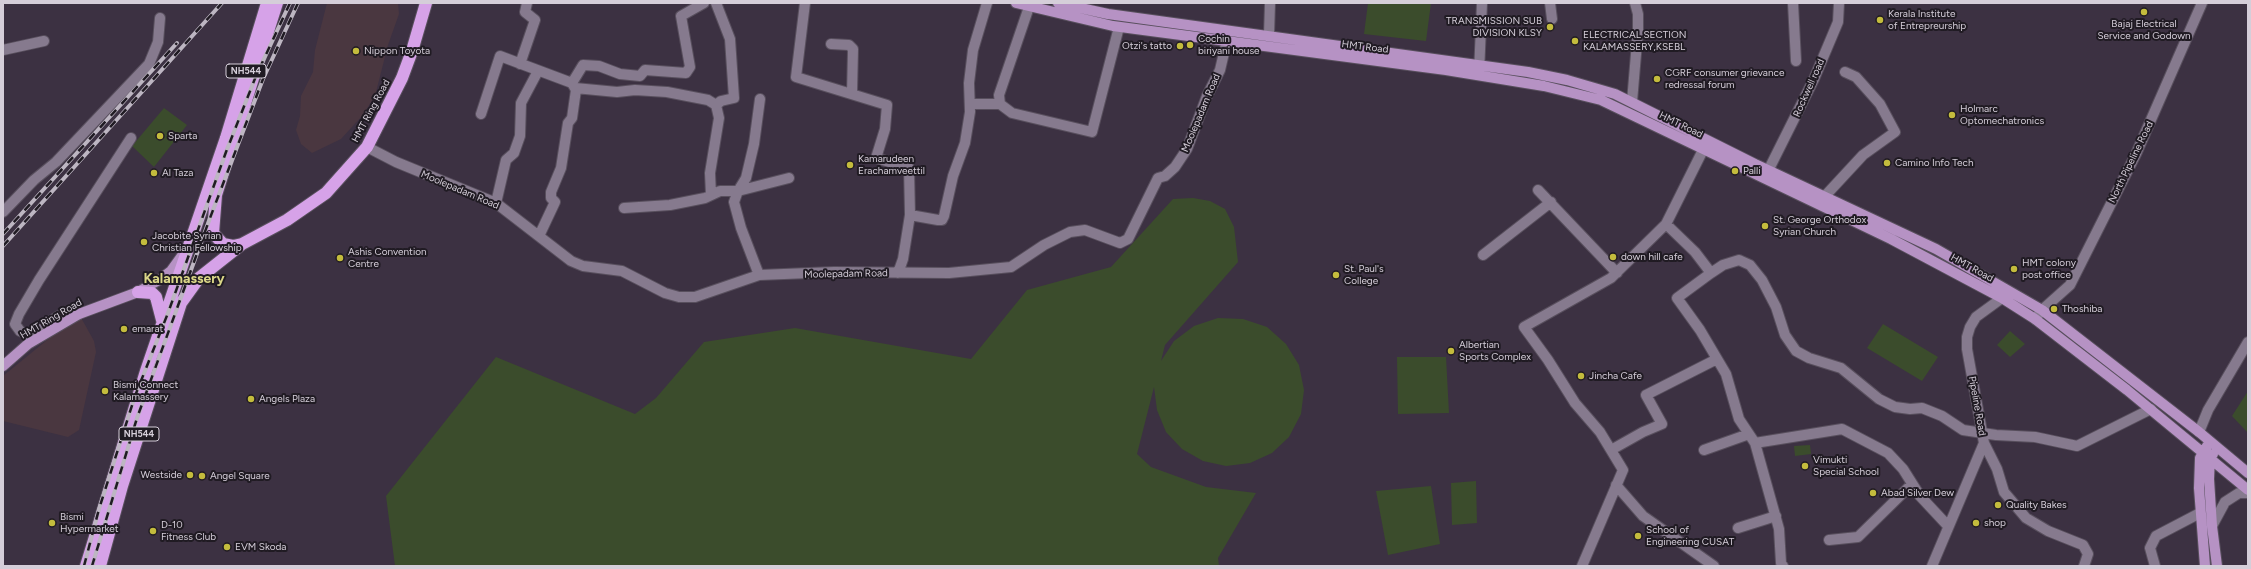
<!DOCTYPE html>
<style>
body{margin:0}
#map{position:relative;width:2251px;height:569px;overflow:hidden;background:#3c3142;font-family:Figtree,sans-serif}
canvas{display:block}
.frame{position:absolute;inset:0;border:4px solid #d5ced9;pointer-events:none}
</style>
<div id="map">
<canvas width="2251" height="569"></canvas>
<div class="frame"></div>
</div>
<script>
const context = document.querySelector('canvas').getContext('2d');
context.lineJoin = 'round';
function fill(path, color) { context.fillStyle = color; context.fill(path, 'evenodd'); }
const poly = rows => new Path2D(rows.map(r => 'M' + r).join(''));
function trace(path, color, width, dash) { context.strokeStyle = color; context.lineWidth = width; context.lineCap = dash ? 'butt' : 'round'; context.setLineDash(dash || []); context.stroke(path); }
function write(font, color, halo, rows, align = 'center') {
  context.font = font + ' Figtree,sans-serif'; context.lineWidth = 4; context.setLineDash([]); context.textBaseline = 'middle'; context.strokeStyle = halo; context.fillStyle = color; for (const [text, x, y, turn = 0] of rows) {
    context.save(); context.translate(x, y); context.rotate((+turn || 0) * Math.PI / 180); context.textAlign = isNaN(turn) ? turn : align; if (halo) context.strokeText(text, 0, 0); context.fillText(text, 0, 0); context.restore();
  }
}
fill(poly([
 [327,3,398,3,399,14,388,45,375,96,362,116,341,139,312,153,301,144,296,130,300,116,301,96,313,72,315,50],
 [79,314,94,341,96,352,79,430,68,437,3,421,3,376]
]), '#4a3740');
fill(poly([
 [1368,3,1431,3,1426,41,1364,34],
 [164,108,187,125,154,167,132,146],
 [1193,198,1210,201,1225,209,1234,227,1238,262,1165,345,1161,361,1174,341,1194,326,1218,318,1243,319,1267,327,1286,344,1299,365,1304,390,1301,414,1289,437,1272,453,1250,463,1226,466,1203,461,1182,449,1166,432,1157,410,1154,387,1137,454,1151,467,1206,487,1256,493,1218,558,1219,566,395,566,386,496,496,357,635,414,656,398,704,342,795,328,971,359,1027,290,1111,267,1173,199],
 [1883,324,1938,357,1922,381,1867,348],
 [2010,331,2025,344,2010,357,1997,345],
 [1397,357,1446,357,1449,413,1398,414],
 [2248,391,2248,433,2232,416],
 [1810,445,1811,454,1795,456,1794,446],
 [1476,481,1477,523,1452,525,1451,483],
 [1431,486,1440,544,1388,555,1376,491]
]), '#3b4c2c');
const minor = poly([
 [805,3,796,77,887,105,885,129,876,158,909,168,910,215,903,259,898,273],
 [1550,3,1552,19],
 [1793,3,1796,61],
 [1269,35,1270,3],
 [831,44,849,45,853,49,852,94],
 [3,50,44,41],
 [520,64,535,20,525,12,527,3],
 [1479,73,1482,3],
 [575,88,617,92,635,90,667,92,708,100,716,105],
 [1632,102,1638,30,1638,14,1635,3],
 [970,104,1000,104,1012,113,1092,132,1119,27],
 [1000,104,999,95,1029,7],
 [481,114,500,56,572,83,583,65,599,66,620,74,640,76,645,70,686,73,690,67,681,16,704,3],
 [367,147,396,162,496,203,571,261,583,266,622,271,665,293,679,297,695,297,759,275,834,272,949,273,1011,267,1044,245,1070,232,1085,230,1120,243,1128,239,1158,178,1165,176,1175,167,1187,149,1207,96,1220,70,1227,40],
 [1765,177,1814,79,1838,22,1839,3],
 [1538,190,1617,273],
 [711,195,710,173,719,118,716,105,721,101,734,98,730,39,716,3],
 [1825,196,1863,155,1895,132,1880,104,1856,77,1845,72],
 [496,203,506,160,514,153,520,136,521,103,538,71],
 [624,208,670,205,705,198,720,191,738,191,789,178],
 [3,212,34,180,56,162,149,64,158,42,160,18],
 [910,215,938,220,942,220,944,216,953,176,965,143,970,112,969,83,973,50,987,3],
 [1666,224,1695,252,1711,273,1677,298,1700,330,1726,374,1739,419,1755,443,1779,529,1781,563,1783,566],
 [539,236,555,202,551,198,551,192,561,168,568,123,572,118,576,90,572,83],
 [1483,255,1551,202],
 [1711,273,1723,265,1739,260,1750,265,1762,280,1776,307,1785,335,1796,351,1809,358,1841,368,1879,399,1895,407,1910,409,1922,408,1942,416,1963,430,1996,435,2035,437,2077,446,2151,409],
 [759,275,741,228,734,202,738,191,746,178,754,144,760,99],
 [79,314,62,314,28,335,20,331,15,324,19,314,39,280,131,138],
 [2035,319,2042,310,2070,285,2136,154,2202,3],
 [2199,432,2208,410,2248,342],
 [1755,443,1842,429,1888,453,1903,469,1920,496,1948,526],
 [1984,443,1997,469,2004,492,2026,518,2048,531,2083,545,2088,554,2084,566],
 [1611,450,1643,432,1662,424,1646,395,1717,359],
 [1704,450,1749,434],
 [1616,485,1643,516,1714,566],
 [2212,526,2225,502,2239,493,2248,493],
 [1738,528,1776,516],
 [1829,540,1858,537,1912,484],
 [1582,566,1623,470,1600,432,1575,403,1548,360,1524,327,1611,278,1666,224,1707,142],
 [1932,566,1984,443,1967,349,1967,337,1970,327,1976,317,2002,298],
 [2155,566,2150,548,2156,536,2200,513]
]);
const major = poly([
 [1016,3,1113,26,1446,70,1544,86,1601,100,1891,239,2002,298,2035,319,2127,390,2248,490],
 [1058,3,1108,14,1528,72,1567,80,1615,94,1755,164,1936,249,2042,310,2199,432,2248,473],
 [3,366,28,344,79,314,138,292,159,280,171,271,184,253],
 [2213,454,2210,457,2209,479,2212,526,2217,566],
 [2205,566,2199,488,2200,458,2207,446]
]);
const highway = poly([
 [242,244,233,246,223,244,213,233,216,195,277,3],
 [138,292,152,293,156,297,162,320],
 [86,566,146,371,226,138,267,3],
 [100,566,122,486,181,303,199,278,242,244,287,220,326,193,367,147,402,78,412,51,426,3]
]);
trace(minor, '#584f5d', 12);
trace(major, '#584f5d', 12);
trace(highway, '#584f5d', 14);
trace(minor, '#867a8e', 10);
trace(major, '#b692c4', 10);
trace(highway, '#d6a2e8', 12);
const rail = poly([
 [3,234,177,43],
 [3,246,222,3],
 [84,566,99,509,135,396,168,313,226,152,256,76,290,3],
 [92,566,137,418,210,218,263,79,298,3]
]);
trace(rail, '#bdb6c2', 4);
trace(rail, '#201b23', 2.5, [8]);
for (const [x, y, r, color] of [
 [2144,12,4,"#c4bc3d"],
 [1880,20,4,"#c4bc3d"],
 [1550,27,4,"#c4bc3d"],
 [1575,41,4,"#c4bc3d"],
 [1190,45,4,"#c4bc3d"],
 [1180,46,4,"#c4bc3d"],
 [356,51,4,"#c4bc3d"],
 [1657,79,4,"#c4bc3d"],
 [1952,115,4,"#c4bc3d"],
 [160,136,4,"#c4bc3d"],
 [1887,163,4,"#c4bc3d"],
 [850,165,4,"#c4bc3d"],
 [1735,171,4,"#c4bc3d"],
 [154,173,4,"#c4bc3d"],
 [1765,226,4,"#c4bc3d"],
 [144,242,4,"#c4bc3d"],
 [1613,257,4,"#c4bc3d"],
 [340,258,4,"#c4bc3d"],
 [2014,269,4,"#c4bc3d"],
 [1336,275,4,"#c4bc3d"],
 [2054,309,4,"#c4bc3d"],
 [124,329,4,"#c4bc3d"],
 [1451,351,4,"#c4bc3d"],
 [1581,376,4,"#c4bc3d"],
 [105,391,4,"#c4bc3d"],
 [251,399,4,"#c4bc3d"],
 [1805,466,4,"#c4bc3d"],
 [190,475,4,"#c4bc3d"],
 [202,476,4,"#c4bc3d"],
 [1873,493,4,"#c4bc3d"],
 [1998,505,4,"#c4bc3d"],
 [52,523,4,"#c4bc3d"],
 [1976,523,4,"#c4bc3d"],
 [153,531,4,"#c4bc3d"],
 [1638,536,4,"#c4bc3d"],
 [227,547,4,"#c4bc3d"]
]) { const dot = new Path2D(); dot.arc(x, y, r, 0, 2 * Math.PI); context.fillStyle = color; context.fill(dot); trace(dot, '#201b23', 1.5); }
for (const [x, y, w] of [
 [246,71,40],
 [139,434,40]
]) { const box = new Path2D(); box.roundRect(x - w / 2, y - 7, w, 14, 3); context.fillStyle = '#201b23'; context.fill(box); trace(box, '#d5ced9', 1); }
write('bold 9px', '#d5ced9', null, [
 ["NH544",246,71],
 ["NH544",139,434]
]);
write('10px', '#d5ced9', '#201b23', [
 ["Kerala Institute",1888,14],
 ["of Entrepreurship",1888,26],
 ["TRANSMISSION SUB",1542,21,"right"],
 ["DIVISION KLSY",1542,33,"right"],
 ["Bajaj Electrical",2144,24,"center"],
 ["Service and Godown",2144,36,"center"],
 ["ELECTRICAL SECTION",1583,35],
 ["KALAMASSERY,KSEBL",1583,47],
 ["Cochin",1198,39],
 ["biriyani house",1198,51],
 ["Otzi's tatto",1172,46,"right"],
 ["Nippon Toyota",364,51],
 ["CGRF consumer grievance",1665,73],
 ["redressal forum",1665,85],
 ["Holmarc",1960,109],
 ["Optomechatronics",1960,121],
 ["Sparta",168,136],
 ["Kamarudeen",858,159],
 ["Erachamveettil",858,171],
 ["Camino Info Tech",1895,163],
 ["Palli",1743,171],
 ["Al Taza",162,173],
 ["St. George Orthodox",1773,220],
 ["Syrian Church",1773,232],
 ["Jacobite Syrian",152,236],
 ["Christian Fellowship",152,248],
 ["Ashis Convention",348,252],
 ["Centre",348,264],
 ["down hill cafe",1621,257],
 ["HMT colony",2022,263],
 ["post office",2022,275],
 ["St. Paul's",1344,269],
 ["College",1344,281],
 ["Thoshiba",2062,309],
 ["emarat",132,329],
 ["Albertian",1459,345],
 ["Sports Complex",1459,357],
 ["Jincha Cafe",1589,376],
 ["Bismi Connect",113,385],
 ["Kalamassery",113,397],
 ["Angels Plaza",259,399],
 ["Vimukti",1813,460],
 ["Special School",1813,472],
 ["Westside",182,475,"right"],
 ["Angel Square",210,476],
 ["Abad Silver Dew",1881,493],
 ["Quality Bakes",2006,505],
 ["Bismi",60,517],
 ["Hypermarket",60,529],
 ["shop",1984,523],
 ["D-10",161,525],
 ["Fitness Club",161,537],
 ["School of",1646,530],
 ["Engineering CUSAT",1646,542],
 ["EVM Skoda",235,547]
], 'left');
write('10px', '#d5ced9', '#201b23', [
 ["HMT Road",1365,47,7],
 ["Rockwell road",1809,88,-66],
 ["HMT Ring Road",371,111,-62],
 ["Moolepadam Road",1201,113,-67],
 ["HMT Road",1681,125,26],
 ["North Pipeline Road",2131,162,-64],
 ["Moolepadam Road",460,190,23],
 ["HMT Road",1972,268,29],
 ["Moolepadam Road",846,274,-1],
 ["HMT Ring Road",51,319,-30],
 ["Pipeline Road",1977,406,80]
]);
write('bold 14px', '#dad687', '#201b23', [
 ["Kalamassery",184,279]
]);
</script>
